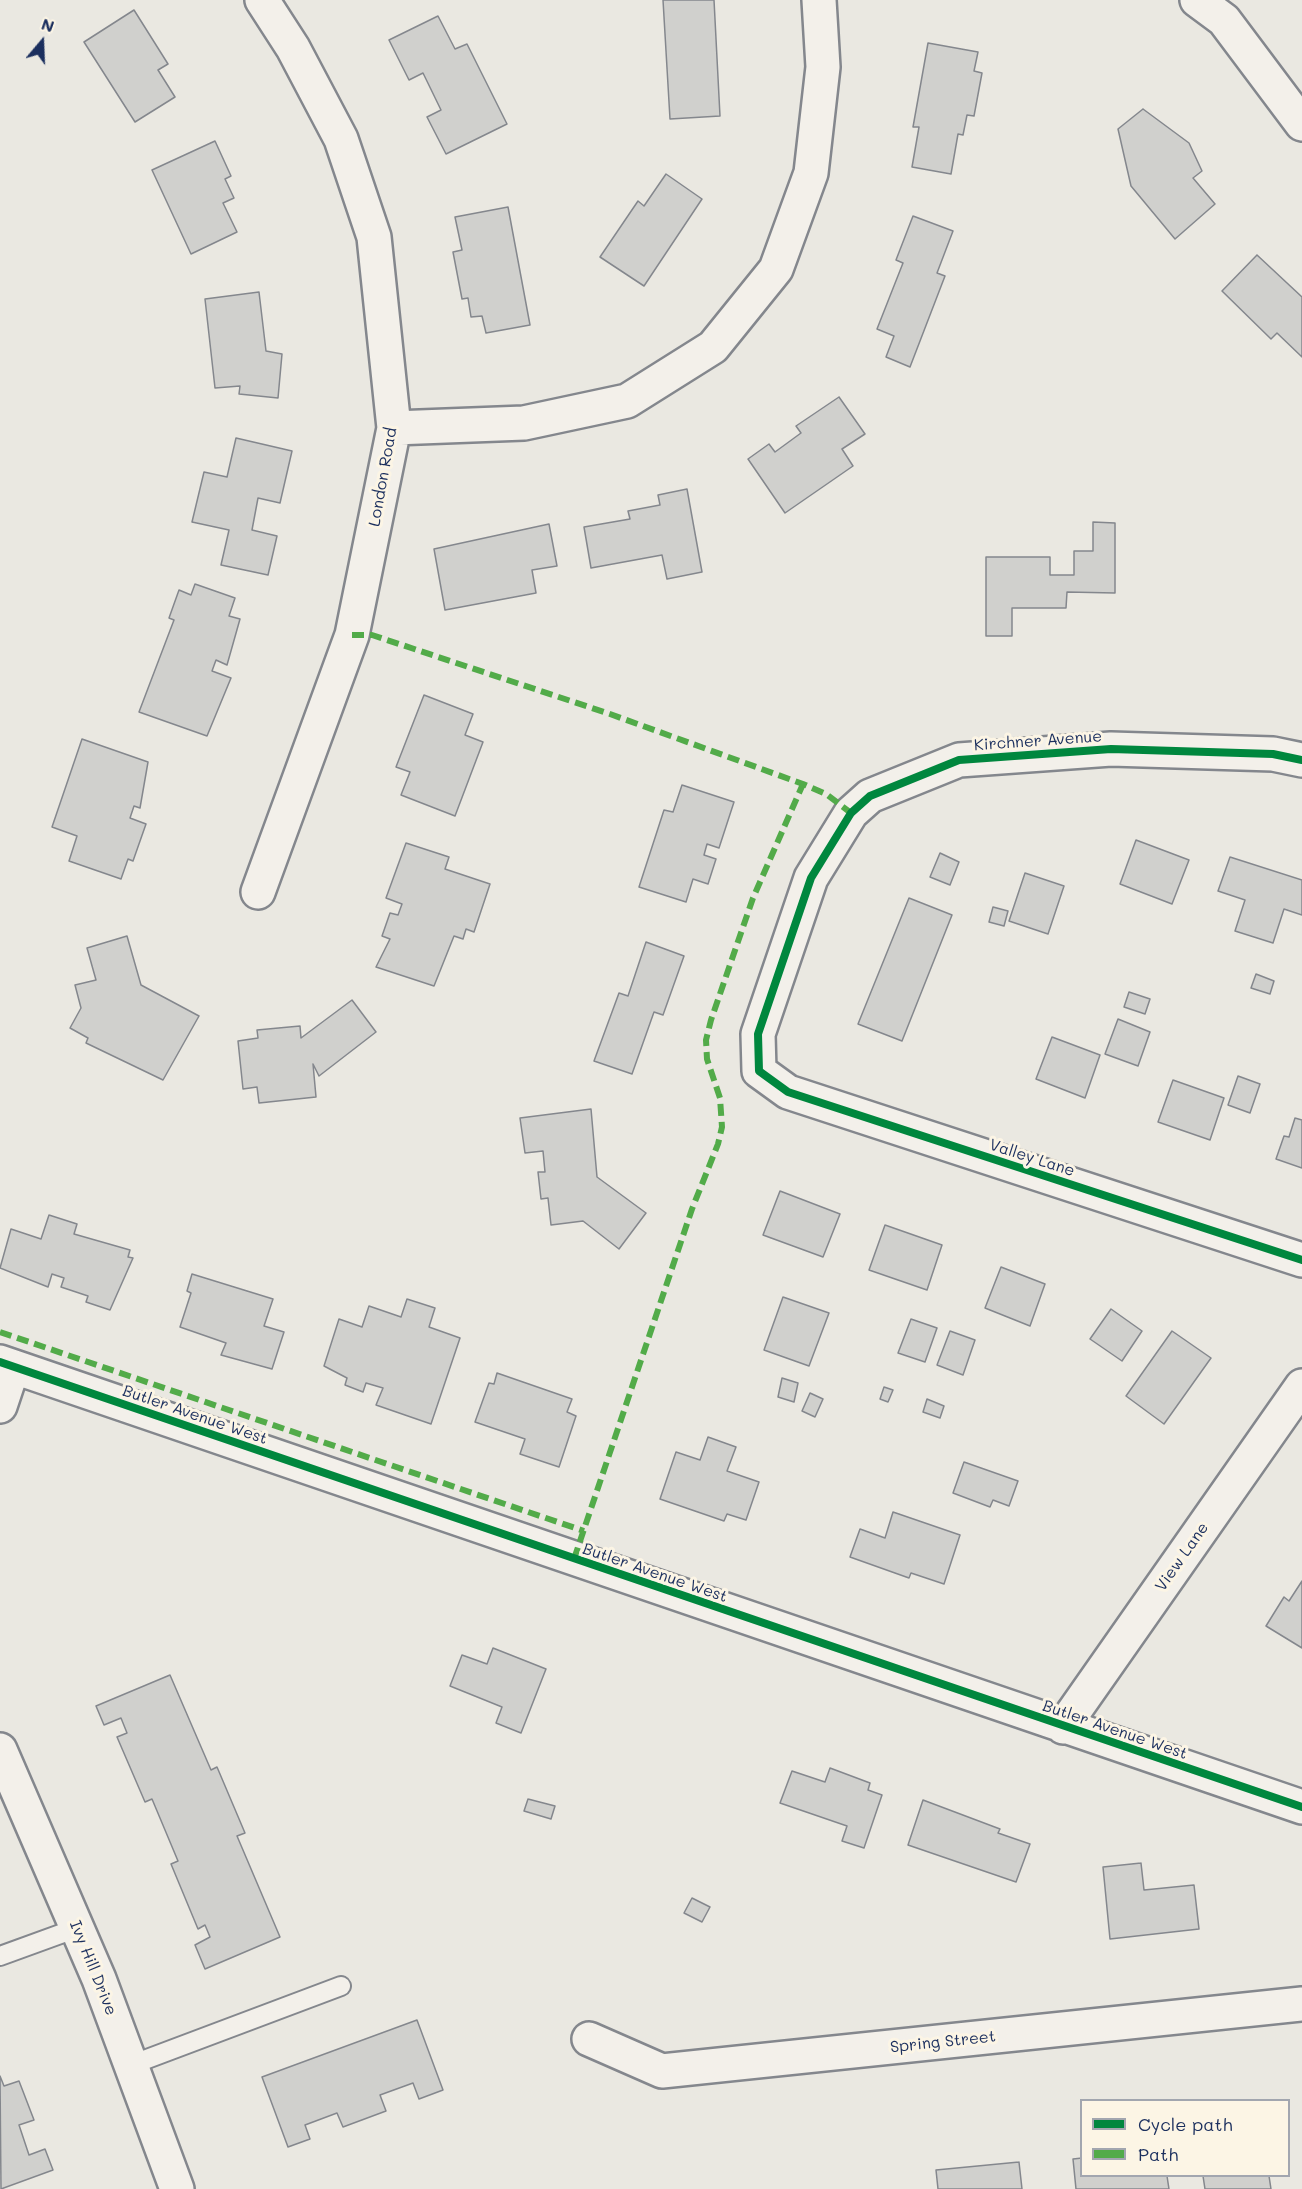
<!DOCTYPE html>
<style>
body{margin:0}
#map{position:relative;width:1302px;height:2189px;overflow:hidden;background:#eae8e1;font-family:Mali,sans-serif}
canvas{display:block}
.legend{position:absolute;left:1080px;top:2099px;width:210px;height:78px;box-sizing:border-box;background:#fcf5e5;border:2px solid #a2a6af;margin:0;padding:8px 10px;list-style:none;font-size:18px;color:#1b2f5e}
.legend li{display:flex;align-items:center;gap:12px;height:30px}
.legend b{width:30px;border:2px solid #a2a6af}
.north{position:absolute;left:12px;top:12px;width:60px;height:60px;-webkit-text-stroke:4px #fcf5e5;paint-order:stroke;rotate:19deg;font-size:16px;font-weight:700;line-height:24px;text-align:center;color:#1b2f5e}
.north::after{content:'';display:block;margin:auto;width:21px;height:27px;background:#1b2f5e;clip-path:polygon(50% 0,100% 100%,50% 72%,0 100%)}
</style>
<div id="map">
<canvas width="1302" height="2189"></canvas>
<ul class="legend">
<li><b style="height:8px;background:#00873e"></b>Cycle path</li>
<li><b style="height:8px;background:#52ab49"></b>Path</li>
</ul>
<div class="north">N</div>
</div>
<script>
const context = document.querySelector('canvas').getContext('2d');
context.lineJoin = 'round';
function fill(path, color) { context.fillStyle = color; context.fill(path, 'evenodd'); }
const poly = rows => new Path2D(rows.map(r => 'M' + r).join(''));
function trace(path, color, width, dash) { context.strokeStyle = color; context.lineWidth = width; context.lineCap = dash ? 'butt' : 'round'; context.setLineDash(dash || []); context.stroke(path); }
function write(font, color, halo, rows, align = 'center') {
  context.font = font + ' Mali,sans-serif'; context.lineWidth = 6; context.setLineDash([]); context.textBaseline = 'middle'; context.strokeStyle = halo; context.fillStyle = color; for (const [text, x, y, turn = 0] of rows) {
    context.save(); context.translate(x, y); context.rotate((+turn || 0) * Math.PI / 180); context.textAlign = isNaN(turn) ? turn : align; if (halo) context.strokeText(text, 0, 0); context.fillText(text, 0, 0); context.restore();
  }
}
const building = poly([
 [663,0,714,0,720,116,670,119,663,0],
 [134,10,168,64,158,70,175,97,135,122,84,42,134,10],
 [438,16,455,49,467,44,507,124,446,154,427,117,441,110,423,73,409,80,389,40,438,16],
 [928,43,978,52,974,71,982,73,974,116,967,115,963,135,958,134,951,174,912,167,919,127,913,127,928,43],
 [1143,109,1189,143,1202,171,1193,178,1215,204,1175,239,1131,186,1118,129,1143,109],
 [215,141,231,176,225,179,234,198,223,203,237,232,191,254,152,170,215,141],
 [666,174,702,199,644,286,600,257,638,201,644,206,666,174],
 [508,207,530,325,486,333,482,316,471,317,468,298,462,299,453,252,462,250,455,217,508,207],
 [913,216,953,231,937,273,945,276,910,367,886,357,894,336,877,329,903,263,896,260,913,216],
 [1257,255,1302,297,1302,357,1277,333,1271,339,1222,291,1257,255],
 [259,292,266,351,282,354,278,398,239,394,240,386,215,388,205,299,259,292],
 [839,397,865,434,842,449,853,466,785,513,748,459,769,444,775,452,801,433,796,426,839,397],
 [236,438,292,451,280,503,258,498,252,530,277,536,268,575,221,565,229,530,192,522,204,472,227,477,236,438],
 [687,489,702,572,667,579,662,555,591,568,584,527,630,519,628,511,660,505,658,495,687,489],
 [1093,522,1115,523,1115,593,1067,592,1066,608,1012,608,1012,636,986,636,986,557,1050,557,1050,575,1074,575,1074,551,1093,551,1093,522],
 [549,524,557,566,532,570,536,593,445,610,434,549,549,524],
 [195,584,235,598,229,616,240,619,227,665,216,660,212,671,231,678,207,736,139,712,174,620,169,618,179,590,191,595,195,584],
 [424,695,473,714,465,735,483,742,455,816,401,795,410,772,396,767,424,695],
 [82,739,148,762,140,808,134,806,130,818,146,824,133,861,128,859,121,879,69,861,77,836,52,827,82,739],
 [682,785,734,802,719,848,707,844,704,855,716,859,708,884,693,879,686,902,639,887,664,810,673,812,682,785],
 [1136,840,1189,860,1172,904,1120,884,1136,840],
 [406,843,449,857,445,869,490,884,474,932,466,929,463,939,454,936,434,986,376,967,390,939,382,936,390,913,398,915,402,904,386,898,406,843],
 [940,853,959,862,950,885,930,877,940,853],
 [1230,857,1302,880,1302,915,1284,909,1273,943,1235,931,1245,900,1218,891,1230,857],
 [1025,873,1064,886,1048,934,1009,921,1025,873],
 [909,898,952,915,902,1041,858,1024,909,898],
 [993,907,1008,911,1004,926,989,922,993,907],
 [127,936,141,985,199,1016,163,1080,86,1043,88,1038,70,1028,81,1008,75,985,96,980,87,948,127,936],
 [646,942,684,956,663,1015,654,1012,632,1074,594,1061,619,993,628,996,646,942],
 [1256,974,1274,981,1270,994,1251,988,1256,974],
 [1129,992,1150,999,1145,1014,1124,1007,1129,992],
 [352,1000,376,1032,319,1076,313,1064,316,1097,259,1103,257,1087,243,1089,238,1041,258,1038,257,1030,300,1026,301,1038,352,1000],
 [1118,1019,1150,1032,1138,1066,1105,1054,1118,1019],
 [1052,1037,1100,1055,1085,1098,1036,1079,1052,1037],
 [1238,1076,1260,1084,1250,1113,1228,1105,1238,1076],
 [1173,1080,1224,1098,1210,1140,1158,1122,1173,1080],
 [591,1109,597,1177,646,1213,619,1249,583,1221,551,1225,548,1198,541,1199,538,1172,545,1172,543,1151,525,1153,520,1118,591,1109],
 [1295,1118,1302,1120,1302,1168,1276,1159,1284,1136,1289,1137,1295,1118],
 [780,1191,840,1214,823,1257,763,1235,780,1191],
 [49,1215,77,1224,74,1234,130,1250,128,1257,133,1258,110,1310,86,1302,88,1296,61,1287,64,1278,52,1274,48,1287,0,1268,11,1229,41,1239,49,1215],
 [885,1225,942,1245,927,1290,869,1270,885,1225],
 [1001,1267,1045,1284,1030,1326,985,1308,1001,1267],
 [192,1274,273,1299,264,1326,284,1332,272,1369,221,1355,226,1343,180,1327,191,1293,187,1291,192,1274],
 [783,1297,829,1313,809,1366,764,1350,783,1297],
 [407,1299,435,1308,429,1327,460,1338,431,1424,376,1405,383,1388,366,1383,363,1392,345,1385,347,1378,324,1366,339,1319,362,1327,369,1306,401,1317,407,1299],
 [1111,1309,1142,1331,1122,1361,1090,1339,1111,1309],
 [911,1319,937,1328,925,1362,898,1353,911,1319],
 [950,1331,975,1340,963,1375,937,1365,950,1331],
 [1172,1331,1211,1358,1164,1424,1126,1396,1172,1331],
 [497,1373,572,1399,567,1412,576,1416,559,1467,520,1454,525,1439,475,1422,489,1383,494,1384,497,1373],
 [782,1378,798,1383,794,1402,778,1397,782,1378],
 [884,1387,893,1390,888,1402,880,1399,884,1387],
 [810,1393,823,1399,815,1417,802,1411,810,1393],
 [927,1399,944,1406,940,1418,923,1412,927,1399],
 [708,1437,736,1447,727,1471,759,1482,746,1520,727,1514,724,1521,660,1499,676,1452,700,1460,708,1437],
 [964,1462,1018,1481,1009,1506,993,1500,990,1507,953,1493,964,1462],
 [893,1512,960,1535,944,1584,911,1573,909,1578,850,1557,860,1529,885,1538,893,1512],
 [1302,1581,1302,1648,1266,1626,1284,1597,1289,1601,1302,1581],
 [493,1648,546,1669,521,1733,496,1723,502,1707,450,1686,462,1655,487,1664,493,1648],
 [170,1675,211,1770,217,1767,245,1833,237,1836,280,1937,205,1969,195,1945,210,1937,205,1925,198,1929,171,1864,178,1861,152,1799,145,1802,117,1737,127,1733,121,1718,104,1725,96,1706,170,1675],
 [830,1768,870,1783,868,1790,882,1795,864,1848,842,1841,847,1826,780,1803,792,1771,825,1782,830,1768],
 [528,1799,555,1806,551,1819,524,1811,528,1799],
 [923,1800,1000,1829,998,1833,1030,1844,1016,1882,908,1845,923,1800],
 [1141,1863,1144,1890,1194,1885,1199,1929,1110,1939,1103,1867,1141,1863],
 [692,1898,710,1907,702,1922,684,1913,692,1898],
 [417,2020,443,2090,419,2099,413,2083,380,2095,386,2111,343,2127,337,2113,305,2125,310,2139,288,2147,262,2077,417,2020],
 [0,2076,4,2086,19,2081,34,2120,19,2125,29,2155,45,2149,53,2170,1,2189,0,2076],
 [1082,2158,1082,2176,1167,2176,1169,2189,1076,2189,1073,2159,1082,2158],
 [1019,2162,1022,2189,938,2189,936,2170,1019,2162],
 [1203,2176,1269,2176,1271,2189,1205,2189,1203,2176]
]);
fill(building, '#d0d0cd');
trace(building, '#84878d', 1.5);
const lane = poly([
 [0,1956,77,1928],
 [131,2065,341,1986]
]);
const street = poly([
 [1197,0,1224,20,1302,124],
 [394,428,524,423,627,401,713,347,776,269,811,173,823,67,819,0],
 [1302,760,1273,754,1111,749,959,760,870,796,851,813,811,878,758,1034,759,1071,788,1092,1302,1260],
 [258,892,352,635,394,428,374,237,341,139,293,48,262,0],
 [0,1362,1302,1807],
 [0,1406,13,1367],
 [1063,1727,1302,1386],
 [0,1750,99,1979,177,2189],
 [589,2039,662,2071,1302,2004]
]);
trace(lane, '#84878d', 22);
trace(street, '#84878d', 38);
trace(lane, '#f3f0ea', 18);
trace(street, '#f3f0ea', 33);
trace(poly([
 [352,635,372,635,610,714,803,784,826,794,851,813],
 [0,1332,584,1531],
 [574,1559,692,1209,718,1144,722,1127,720,1098,707,1059,706,1040,711,1020,753,898,803,784]
]), '#52ab49', 6, [12, 6]);
trace(poly([
 [1302,760,1273,754,1111,749,959,760,870,796,851,813,811,878,758,1034,759,1071,788,1092,1302,1260],
 [0,1362,1302,1807]
]), '#00873e', 8);
write('16px', '#1b2f5e', '#fcf5e5', [
 ["London Road",383,477,-80],
 ["Kirchner Avenue",1038,741,-4],
 ["Valley Lane",1032,1158,18],
 ["Butler Avenue West",195,1415,19],
 ["View Lane",1182,1557,-55],
 ["Butler Avenue West",655,1573,19],
 ["Butler Avenue West",1115,1730,19],
 ["Ivy Hill Drive",93,1968,68],
 ["Spring Street",943,2042,-6]
]);
</script>
